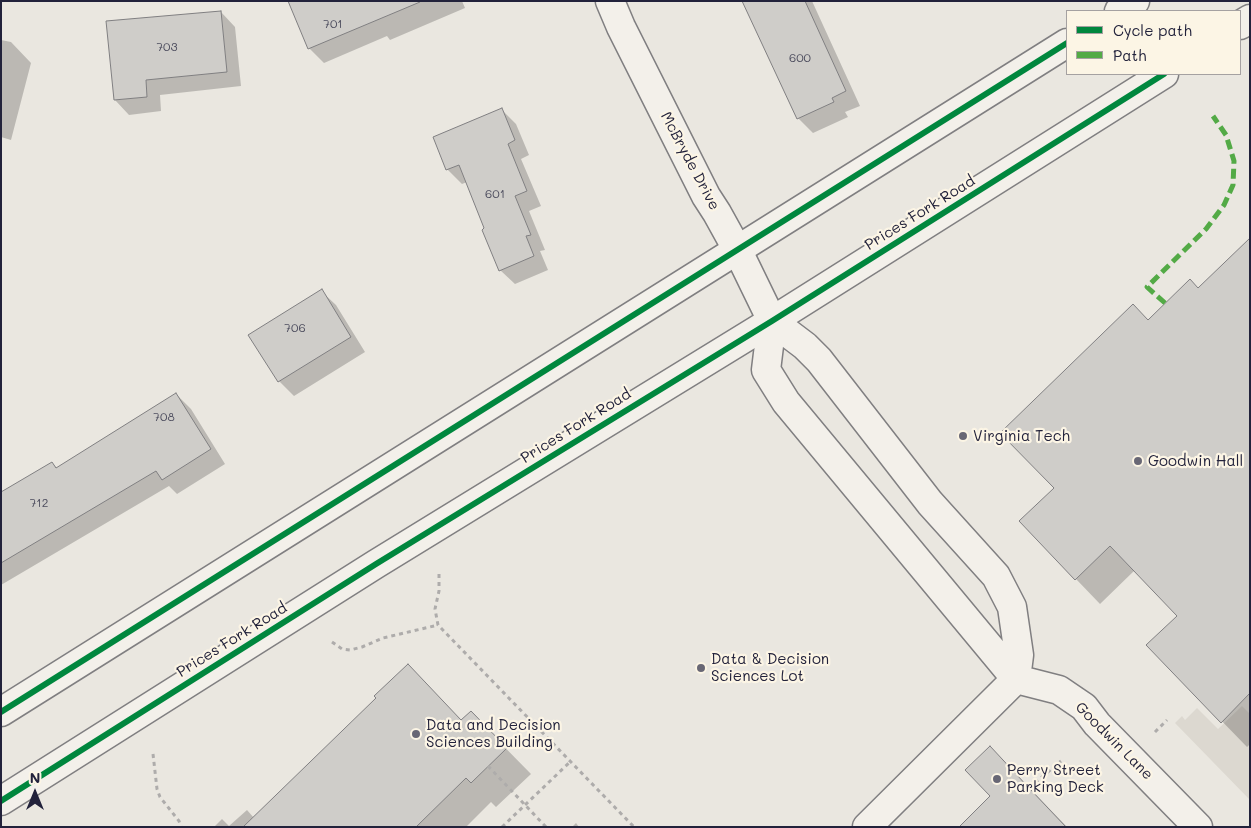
<!DOCTYPE html>
<style>
body{margin:0}
#map{position:relative;width:1251px;height:828px;overflow:hidden;background:#eae7e0;font-family:Mali,sans-serif}
canvas{display:block}
.frame{position:absolute;inset:0;border:2px solid #22223b;pointer-events:none}
.legend{position:absolute;left:1066px;top:10px;width:175px;height:65px;box-sizing:border-box;background:#fcf5e5;border:1px solid #a5a1a1;margin:0;padding:6px 9px;list-style:none;font-size:15px;color:#22223b}
.legend li{display:flex;align-items:center;gap:10px;height:25px}
.legend b{width:25px;border:1px solid #a5a1a1}
.north{position:absolute;left:10px;top:768px;width:50px;height:50px;-webkit-text-stroke:4px #fcf5e5;paint-order:stroke;rotate:0deg;font-size:14px;font-weight:700;line-height:20px;text-align:center;color:#22223b}
.north::after{content:'';display:block;margin:auto;width:18px;height:22px;background:#22223b;clip-path:polygon(50% 0,100% 100%,50% 72%,0 100%)}
</style>
<div id="map">
<canvas width="1251" height="828"></canvas>
<div class="frame"></div>
<ul class="legend">
<li><b style="height:6px;background:#00873e"></b>Cycle path</li>
<li><b style="height:6px;background:#53aa46"></b>Path</li>
</ul>
<div class="north">N</div>
</div>
<script>
const context = document.querySelector('canvas').getContext('2d');
context.lineJoin = 'round';
function fill(path, color) { context.fillStyle = color; context.fill(path, 'evenodd'); }
const poly = rows => new Path2D(rows.map(r => 'M' + r).join(''));
function trace(path, color, width, dash) { context.strokeStyle = color; context.lineWidth = width; context.lineCap = dash ? 'butt' : 'round'; context.setLineDash(dash || []); context.stroke(path); }
function write(font, color, halo, rows, align = 'center') {
  context.font = font + ' Mali,sans-serif'; context.lineWidth = 4.5; context.setLineDash([]); context.textBaseline = 'middle'; context.strokeStyle = halo; context.fillStyle = color; for (const [text, x, y, turn = 0] of rows) {
    context.save(); context.translate(x, y); context.rotate((+turn || 0) * Math.PI / 180); context.textAlign = isNaN(turn) ? turn : align; if (halo) context.strokeText(text, 0, 0); context.fillText(text, 0, 0); context.restore();
  }
}
fill(poly([
 [1242,706,1250,714,1249,799,1175,723,1182,716,1185,720,1197,708,1218,729]
]), '#dcd8d0');
fill(poly([
 [290,1,462,1,465,8,390,40,387,36,324,63,309,48],
 [744,1,812,1,860,106,845,112,848,117,813,133,798,118],
 [221,12,235,27,241,86,160,95,161,111,129,115,115,100],
 [1,40,11,42,31,63,11,140,1,137],
 [502,110,516,124,529,155,521,159,541,206,529,211,545,250,540,251,548,270,515,284,500,270,486,229,467,182,462,184,447,169,434,138],
 [1250,239,1250,744,1247,747,1148,645,1179,616,1135,570,1100,604,1076,579,1055,489,1148,321,1199,289],
 [321,291,336,305,365,352,294,396,279,381],
 [176,394,191,409,225,464,177,494,169,486,1,585,1,493,52,463,57,468],
 [471,713,531,774,496,807,491,802,466,827,214,827,222,819,229,826,247,810,254,818,462,721],
 [990,748,1015,773,1067,827,961,827,992,796],
 [576,823,579,827,572,827]
]), '#0003');
const building = poly([
 [288,1,420,1,420,2,308,49,288,1],
 [742,1,805,1,846,91,832,98,834,102,797,119,742,1],
 [221,11,227,72,146,80,147,97,114,100,106,21,221,11],
 [502,108,515,140,508,144,527,191,515,196,531,235,526,236,534,256,499,271,482,230,484,228,459,165,446,170,433,137,502,108],
 [1250,238,1250,693,1221,723,1146,645,1177,616,1110,546,1075,580,1019,521,1054,488,1000,433,1133,304,1148,320,1190,279,1198,288,1250,238],
 [322,289,351,337,278,382,248,335,322,289],
 [176,393,211,449,162,480,156,471,1,563,1,492,52,462,56,468,176,393],
 [408,664,461,720,471,711,507,748,471,783,466,778,416,827,243,827,376,698,374,696,408,664],
 [990,746,1029,788,1066,827,959,827,990,796,965,770,990,746]
]);
fill(building, '#cfcdc9');
trace(building, '#807f81', 1);
const minor = poly([
 [610,1,621,27,706,196,717,213,738,251,772,321,805,346,819,360,930,503,996,576,1012,607,1019,655,1016,679,867,827],
 [772,321,766,370,786,402,1016,679],
 [1016,679,1059,690,1084,707,1097,724,1198,827]
]);
const major = poly([
 [1119,11,1135,1],
 [1240,25,1250,19],
 [1,712,1067,43],
 [1,801,376,564,772,321,1164,74]
]);
trace(minor, '#807f81', 31);
trace(major, '#807f81', 31);
trace(poly([
 [439,574,439,591,435,609,438,625,634,827],
 [332,642,342,649,350,650,362,647,383,638,438,625],
 [1155,732,1167,720],
 [153,754,157,789,160,797,179,821,181,827],
 [488,766,546,827],
 [1029,788,1061,761],
 [502,827,571,761]
]), '#aeacab', 3, [4, 4]);
trace(minor, '#f3f0ea', 28);
trace(major, '#f3f0ea', 28);
trace(poly([
 [1165,303,1147,287,1206,229,1224,205,1233,185,1234,161,1226,135,1213,116]
]), '#53aa46', 5, [10, 5]);
trace(poly([
 [1,712,1067,43],
 [1,801,376,564,772,321,1164,74]
]), '#00873e', 6);
for (const [x, y, r, color] of [
 [963,436,5,"#686775"],
 [1138,461,5,"#686775"],
 [701,668,5,"#686775"],
 [416,734,5,"#686775"],
 [997,779,5,"#686775"]
]) { const dot = new Path2D(); dot.arc(x, y, r, 0, 2 * Math.PI); context.fillStyle = color; context.fill(dot); trace(dot, '#fcf5e5', 2); }
write('12px', '#4d4d5e', null, [
 ["701",333,24],
 ["703",167,47],
 ["600",800,58],
 ["601",495,194],
 ["706",295,328],
 ["708",164,417],
 ["712",39,503]
]);
write('15px', '#22223b', '#fcf5e5', [
 ["McBryde Drive",690,161,62],
 ["Prices Fork Road",920,213,-32],
 ["Prices Fork Road",576,426,-32],
 ["Prices Fork Road",232,640,-32],
 ["Goodwin Lane",1114,741,45]
]);
write('15px', '#22223b', '#fcf5e5', [
 ["Virginia Tech",973,436],
 ["Goodwin Hall",1148,461],
 ["Data & Decision",711,659],
 ["Sciences Lot",711,676],
 ["Data and Decision",426,725],
 ["Sciences Building",426,742],
 ["Perry Street",1007,770],
 ["Parking Deck",1007,787]
], 'left');
</script>
